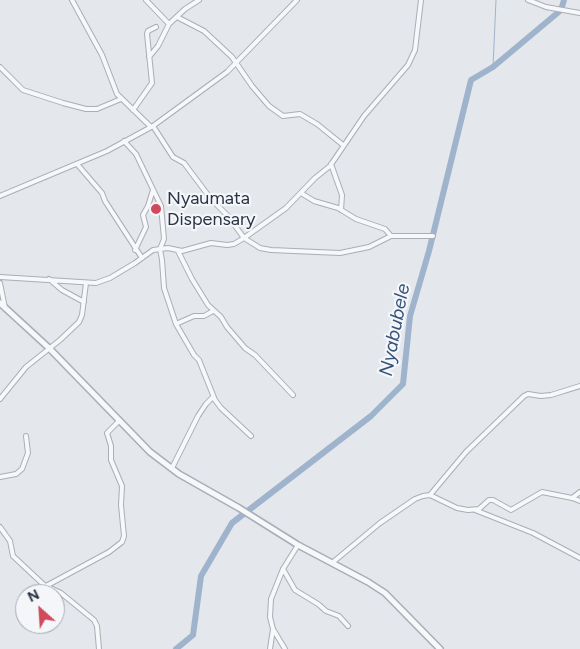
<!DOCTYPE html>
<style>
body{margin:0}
#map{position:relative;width:580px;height:649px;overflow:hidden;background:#e4e7ec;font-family:Figtree,sans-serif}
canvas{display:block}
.north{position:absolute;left:15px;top:584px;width:50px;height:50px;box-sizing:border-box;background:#f4f6f9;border:1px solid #a4a8b1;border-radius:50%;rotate:334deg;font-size:14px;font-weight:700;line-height:20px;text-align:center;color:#2b3445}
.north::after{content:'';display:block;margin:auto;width:18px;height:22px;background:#d1495b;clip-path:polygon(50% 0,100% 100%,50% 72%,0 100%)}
</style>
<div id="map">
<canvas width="580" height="649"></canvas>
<div class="north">N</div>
</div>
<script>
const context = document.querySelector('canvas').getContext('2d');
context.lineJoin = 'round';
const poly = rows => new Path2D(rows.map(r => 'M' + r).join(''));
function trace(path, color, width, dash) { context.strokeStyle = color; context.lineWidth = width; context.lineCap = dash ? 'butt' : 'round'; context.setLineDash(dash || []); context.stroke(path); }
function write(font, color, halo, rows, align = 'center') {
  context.font = font + ' Figtree,sans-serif'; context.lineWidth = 4.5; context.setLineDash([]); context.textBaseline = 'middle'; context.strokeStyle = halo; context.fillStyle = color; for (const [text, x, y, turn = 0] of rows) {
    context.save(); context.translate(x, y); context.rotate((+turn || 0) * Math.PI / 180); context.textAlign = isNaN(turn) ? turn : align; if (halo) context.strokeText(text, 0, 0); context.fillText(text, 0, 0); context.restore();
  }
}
trace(poly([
 [493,67,496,0]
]), '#9fb4cc', 1);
trace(poly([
 [176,649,193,635,201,576,232,523,371,416,403,384,410,316,429,251,471,80,493,67,561,10,564,0]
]), '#9fb4cc', 6);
const minor = poly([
 [72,0,102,55,117,94,151,127],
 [146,0,169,24],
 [528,0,546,7,580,13],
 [177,17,204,31,232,57,252,86,269,106,283,116,300,114,317,124,343,145],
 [149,57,158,46,169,24,185,9,199,0],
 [0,67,23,90,63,103,86,109,97,109,121,99],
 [133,110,152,83,147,34,148,31,156,27],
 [153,126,173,157,184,163,211,199,228,216,244,238,260,248,271,250,340,253,369,247,391,236,433,236],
 [124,141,136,154,161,206,164,239,160,249,162,260,164,288,176,324,194,355,199,360,215,400,221,408,251,436],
 [77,164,102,193,105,201,142,258],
 [331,164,342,195,341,210],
 [301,193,314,201,338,208,356,219,385,229,391,236],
 [0,196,107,151,153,126,227,72,297,0],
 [135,250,146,227,143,215,148,206,153,190],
 [178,251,192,279,208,305,221,317,227,327,245,348,255,355,293,395],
 [0,277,96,283,110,278,135,263,153,250,168,248,182,251,211,243,227,245,234,244,244,238,286,208,315,178,330,166,364,116,408,65,415,50,421,0],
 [49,279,62,290,84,302],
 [0,283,5,308],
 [176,324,194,316,204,316,213,311],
 [0,399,26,367,60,340,79,322,82,315,86,283],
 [172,468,198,416,206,404,213,397],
 [0,477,16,474,22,469,28,453,26,436],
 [430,495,466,452,524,396,528,394,541,396,551,395,580,386],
 [572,498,580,501],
 [475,510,533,533,580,558],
 [0,527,10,541,13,556,44,585,61,593,94,620,97,626,99,649],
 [332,563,380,523,415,499,423,496,430,495,457,508,468,510,479,509,489,500,493,500,511,510,542,492,572,498,580,492],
 [283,569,295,590,318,604,326,611,339,616,348,626],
 [46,586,109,552,122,542,124,536,121,505,122,486,111,460,111,446,107,433,119,421],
 [270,649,273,629],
 [285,649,273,629,270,617,271,599,283,569,298,545]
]);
const tertiary = poly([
 [0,303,49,348,150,452,179,474,239,508,298,545,368,582,385,593,440,649]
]);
trace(minor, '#a9aeb7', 6);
trace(tertiary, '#a9aeb7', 8);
trace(minor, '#f7f8fa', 4);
trace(tertiary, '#f7f8fa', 5);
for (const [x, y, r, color] of [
 [156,209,6,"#d1495b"]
]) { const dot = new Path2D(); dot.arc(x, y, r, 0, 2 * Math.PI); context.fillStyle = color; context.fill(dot); trace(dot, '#f4f6f9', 2); }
write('18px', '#2b3445', '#f4f6f9', [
 ["Nyaumata",167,199],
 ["Dispensary",167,220]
], 'left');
write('italic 19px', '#34527a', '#f4f6f9', [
 ["Nyabubele",395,330,-79]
]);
</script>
